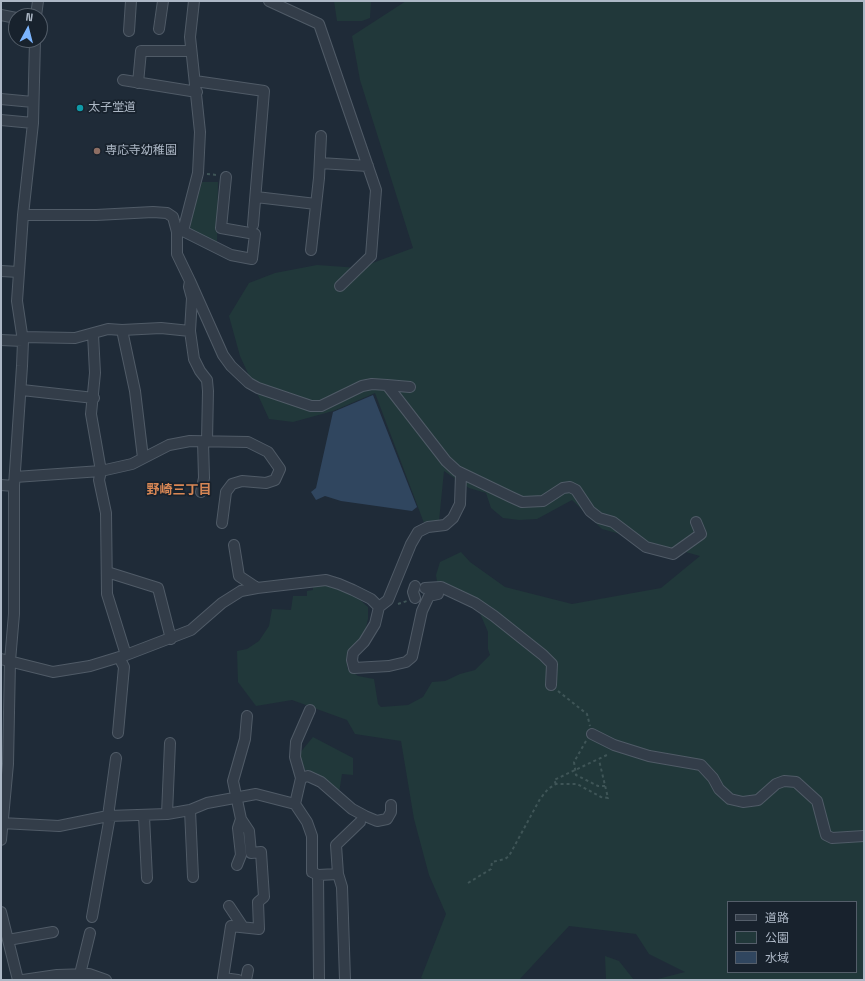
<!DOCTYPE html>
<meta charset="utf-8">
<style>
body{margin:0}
#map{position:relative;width:865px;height:981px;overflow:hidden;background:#1f2b38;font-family:"Space Grotesk","Noto Sans JP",sans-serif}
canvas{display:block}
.frame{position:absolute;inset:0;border:2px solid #adb8c6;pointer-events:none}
.legend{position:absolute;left:727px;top:901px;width:130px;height:72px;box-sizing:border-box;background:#18222d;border:1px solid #545e6a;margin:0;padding:5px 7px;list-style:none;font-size:12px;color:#adb8c6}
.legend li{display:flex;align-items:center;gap:8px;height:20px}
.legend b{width:20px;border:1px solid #545e6a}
.north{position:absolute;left:8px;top:8px;width:40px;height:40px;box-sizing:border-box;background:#18222d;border:1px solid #545e6a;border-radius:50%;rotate:7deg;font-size:11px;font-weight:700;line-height:16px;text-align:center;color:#adb8c6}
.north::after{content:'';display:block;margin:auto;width:14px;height:18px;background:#7bb4fd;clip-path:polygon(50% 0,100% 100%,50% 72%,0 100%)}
</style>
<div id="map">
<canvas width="865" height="981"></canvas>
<div class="frame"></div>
<ul class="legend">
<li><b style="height:5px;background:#333d49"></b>道路</li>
<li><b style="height:11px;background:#21383a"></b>公園</li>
<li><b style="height:11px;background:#30465f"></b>水域</li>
</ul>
<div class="north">N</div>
</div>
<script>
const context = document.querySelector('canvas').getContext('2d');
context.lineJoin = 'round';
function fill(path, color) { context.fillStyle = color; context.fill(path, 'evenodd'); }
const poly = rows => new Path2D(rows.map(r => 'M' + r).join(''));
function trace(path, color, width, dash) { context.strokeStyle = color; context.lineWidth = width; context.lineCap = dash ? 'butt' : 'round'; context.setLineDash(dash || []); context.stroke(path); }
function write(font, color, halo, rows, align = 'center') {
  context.font = font + ' "Space Grotesk","Noto Sans JP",sans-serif'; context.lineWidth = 3.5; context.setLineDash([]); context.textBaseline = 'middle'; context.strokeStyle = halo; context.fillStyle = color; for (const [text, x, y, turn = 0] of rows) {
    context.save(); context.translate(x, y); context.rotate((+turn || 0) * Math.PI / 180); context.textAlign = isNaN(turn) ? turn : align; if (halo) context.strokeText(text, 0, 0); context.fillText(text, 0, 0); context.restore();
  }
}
fill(poly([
 [334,1,371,1,370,18,362,21,337,21],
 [406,1,864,1,864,980,654,980,685,972,649,954,636,934,569,926,519,980,426,980,421,978,446,914,429,875,414,819,401,741,355,734,347,720,292,700,256,706,238,682,237,651,247,649,259,641,269,626,272,609,291,610,293,596,307,596,307,591,313,590,313,585,325,584,343,590,358,598,368,607,368,619,365,631,361,640,347,655,347,668,358,676,374,679,378,704,381,707,408,705,423,697,432,682,445,681,460,674,475,670,490,655,488,649,488,632,479,611,466,601,438,588,436,575,440,562,461,552,470,562,505,587,572,604,661,588,700,556,602,529,572,500,537,519,519,520,503,518,491,508,486,493,469,488,444,471,439,521,424,523,375,393,333,411,293,422,269,419,240,356,229,316,249,283,275,273,317,265,359,268,413,248,360,80,352,36],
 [728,902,856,902,856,972,728,972],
 [202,182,218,182,217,243,191,231,190,224],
 [313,737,353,758,353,775,342,774,339,793,308,770,305,770,299,754],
 [605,956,619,961,634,980,606,980]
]), '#21383a');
fill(poly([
 [373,395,417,507,412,511,341,501,325,496,316,500,311,492,316,488,333,412]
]), '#30465f');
trace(poly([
 [60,980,74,979,83,980]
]), '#30465f', 18);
const minor = poly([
 [269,1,319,24,376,190,371,256,340,286],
 [1,15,16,18],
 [36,16,38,1],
 [159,29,163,1],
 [129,31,131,1],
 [123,80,197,92],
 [195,81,264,91,253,225],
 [138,83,141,51,191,51],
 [1,99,33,102],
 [1,120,33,123],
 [320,163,368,166],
 [256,197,316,204],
 [23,215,96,215,153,212,167,213,173,217,177,232,177,254,190,281,189,287,192,298,190,331,194,359,200,371,207,380,208,391,207,441],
 [183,231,231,255,252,259,255,234,221,228,226,177],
 [177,232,183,231,198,173,200,132,190,37,194,1],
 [311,250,319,178,321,136],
 [1,271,19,272],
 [190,281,223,355,231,366,249,383,258,388,311,406,321,406,362,386,372,384,387,385,446,461,457,471,511,497,522,502,543,501,563,488,570,487,576,490,590,511,599,518,613,522,646,547,673,554,701,534,696,522],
 [122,330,135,391,143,458],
 [93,334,95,373,91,414,101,471,99,480,106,513,107,594,126,655],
 [22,337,75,338,108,329,122,330,161,328,190,331],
 [1,340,23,341],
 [387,385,410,387],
 [22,390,94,398],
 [15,477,101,471,132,464,169,445,190,441,248,442,268,452,280,469,275,480,266,483,242,481,232,484,226,492,222,523],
 [1,485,14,486],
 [201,492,204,478,203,441],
 [234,545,239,576,257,588],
 [107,572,158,588,171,639],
 [415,586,413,592,415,598],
 [425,588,441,587,475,603,494,616,543,655,552,664,551,685],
 [379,607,388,600,411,544,418,532,428,527,445,525,453,518,460,504,461,474],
 [1,659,53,672,90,666,126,655,191,630,222,603,241,591,257,588,326,580,339,584,353,590,371,599,379,607,375,624,364,642,353,653,352,660,354,668,389,666,406,662,412,657,422,611,429,596,438,594],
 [118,733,124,667,119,657],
 [592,734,614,745,649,756,701,765,713,778,719,789,730,799,743,802,758,800,776,784,784,781,796,782,817,801,826,835,832,838,864,836],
 [301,778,295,757,296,742,310,710],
 [295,804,301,778,308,776,321,782,352,809,365,816,377,821,387,819,391,812,391,805],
 [190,810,193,877],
 [167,814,170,743],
 [108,816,116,758],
 [144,816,147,878],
 [1,823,59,826,108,816,167,814,190,810,207,803,256,794,295,804,307,822,312,836,312,872,318,875,338,874,342,887,345,980],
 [1,840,8,764,10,661,14,614,14,486,22,366,23,341,17,301,23,215,33,123,35,40],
 [237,865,241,855,238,828,241,819],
 [338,874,336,845,360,822],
 [318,875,319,980],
 [229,906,243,927],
 [1,912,18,980],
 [92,917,110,816],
 [8,940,53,932],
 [80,974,90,933],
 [23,980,57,975,89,974,106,980],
 [238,980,223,978,231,926,259,929,258,902,264,897,261,852,251,853,249,831,241,819,233,781,245,739,247,716],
 [246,980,248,970]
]);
trace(minor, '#505b67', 12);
trace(poly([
 [207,174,217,175],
 [398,604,407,601],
 [558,691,587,714,590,726],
 [586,741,574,762,576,775,598,786,606,786],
 [556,784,554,780,609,754],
 [468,883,491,869,492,862,505,859,509,856,540,799,548,789,556,784,577,784,601,797,608,798,599,760]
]), '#3f5557', 2, [3, 3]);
trace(minor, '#333d49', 10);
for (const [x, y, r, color] of [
 [80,108,4,"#0f9aa8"],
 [97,151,4,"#8d6e63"]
]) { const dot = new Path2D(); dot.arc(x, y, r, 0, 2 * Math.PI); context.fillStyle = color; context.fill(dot); trace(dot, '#18222d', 1.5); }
write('12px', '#adb8c6', '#18222d', [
 ["太子堂道",88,108],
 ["専応寺幼稚園",105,151]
], 'left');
write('bold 13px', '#d88755', '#18222d', [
 ["野崎三丁目",179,490]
]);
</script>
